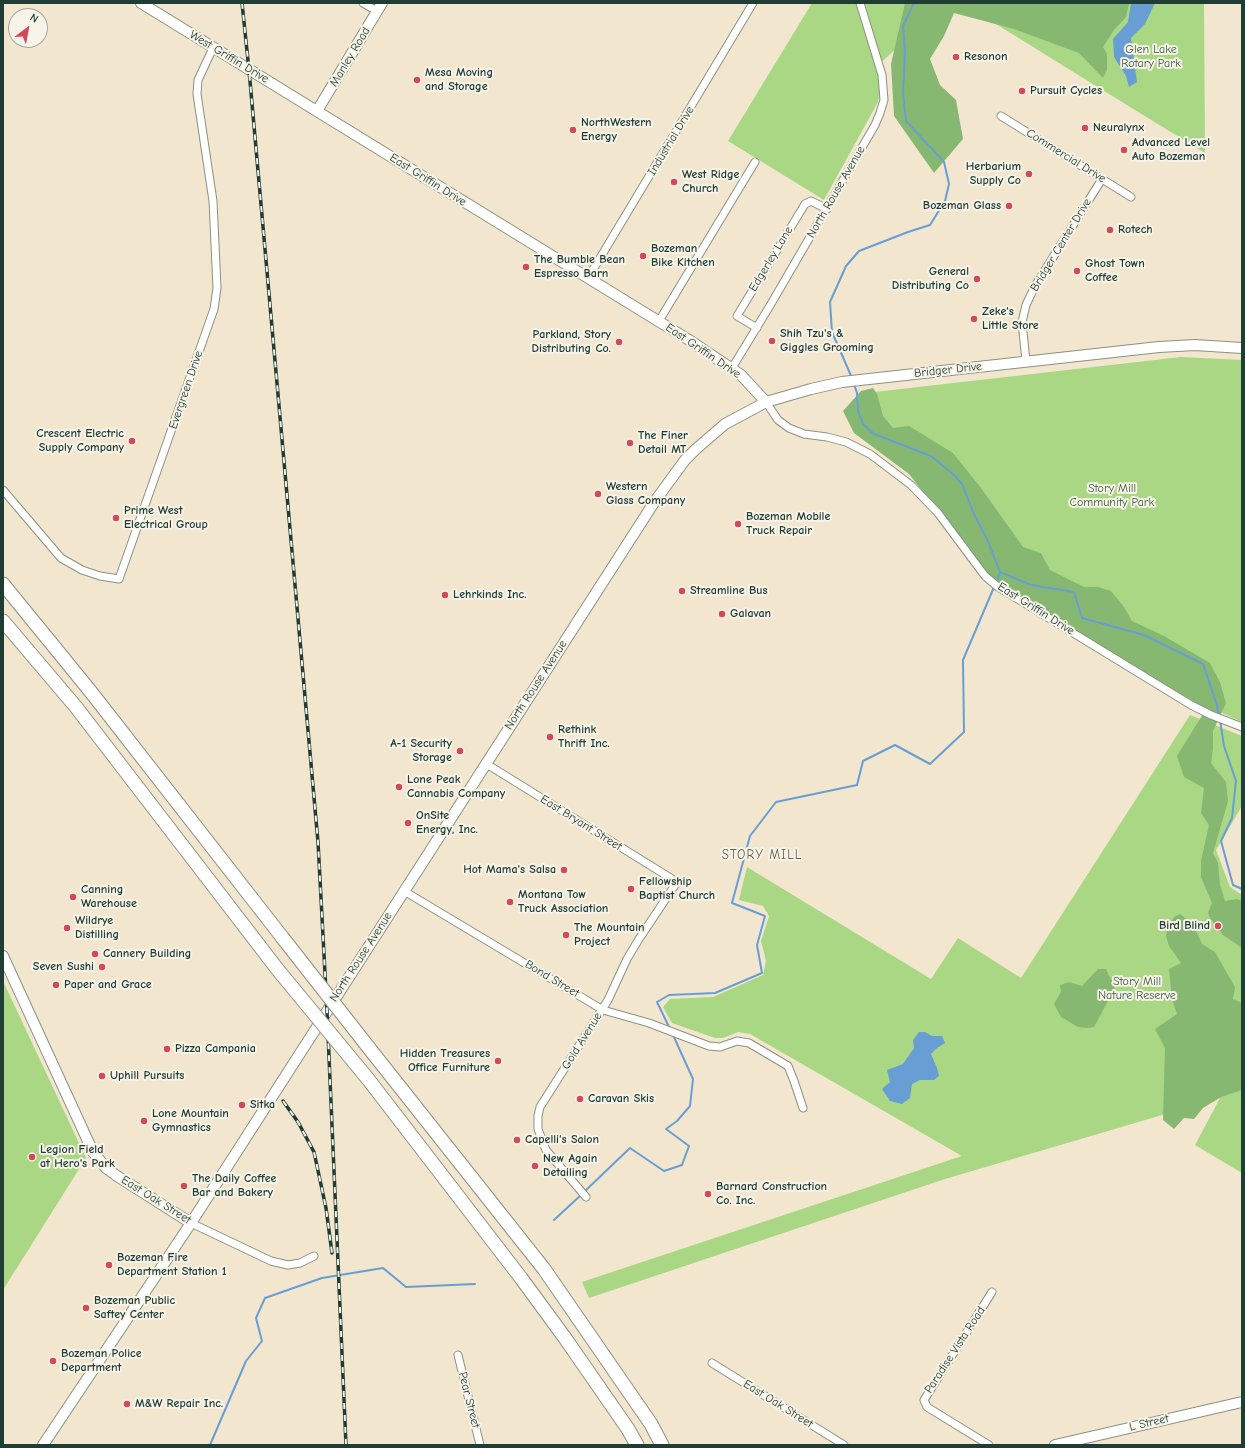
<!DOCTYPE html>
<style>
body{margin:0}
#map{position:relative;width:1245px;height:1448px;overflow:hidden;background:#f3e6cf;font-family:"Comic Neue",sans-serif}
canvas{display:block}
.frame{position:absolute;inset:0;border:4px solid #1f3d34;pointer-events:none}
.north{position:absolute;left:8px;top:8px;width:40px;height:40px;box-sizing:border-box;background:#f7f3e8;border:1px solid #a1aaa0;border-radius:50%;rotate:32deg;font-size:11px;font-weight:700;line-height:16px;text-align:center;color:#1f3d34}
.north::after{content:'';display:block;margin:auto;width:14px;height:18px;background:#d1495b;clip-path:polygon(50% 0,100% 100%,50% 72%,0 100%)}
</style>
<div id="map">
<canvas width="1245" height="1448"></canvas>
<div class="frame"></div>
<div class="north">N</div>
</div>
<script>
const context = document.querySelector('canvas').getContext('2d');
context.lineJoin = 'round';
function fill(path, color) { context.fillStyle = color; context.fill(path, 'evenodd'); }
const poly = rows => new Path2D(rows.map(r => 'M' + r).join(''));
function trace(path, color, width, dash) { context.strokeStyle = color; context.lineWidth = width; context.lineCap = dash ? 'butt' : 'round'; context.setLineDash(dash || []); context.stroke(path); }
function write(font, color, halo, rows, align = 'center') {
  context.font = font + ' "Comic Neue",sans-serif'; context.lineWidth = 4; context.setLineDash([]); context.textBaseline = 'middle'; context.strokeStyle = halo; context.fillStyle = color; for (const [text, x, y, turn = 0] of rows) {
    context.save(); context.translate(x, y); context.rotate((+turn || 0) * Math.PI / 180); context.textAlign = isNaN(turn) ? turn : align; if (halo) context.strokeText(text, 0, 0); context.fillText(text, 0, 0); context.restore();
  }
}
fill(poly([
 [812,3,946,3,876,67,881,87,878,102,824,200,728,141],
 [962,3,1204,3,1205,153,1096,86],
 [1181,357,1242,360,1242,722,1198,702,991,573,866,393],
 [1190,715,1242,736,1242,806,1216,850,1230,887,1242,895,1242,1173,1195,1145,1220,1098,945,1179,589,1298,582,1282,1004,1142,962,1156,750,1034,738,1032,723,1038,715,1038,672,1023,663,1007,670,999,713,997,763,975,766,961,761,941,769,916,763,906,739,900,747,867,931,979,958,938,1021,978],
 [3,981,86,1158,3,1290]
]), '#a9d784');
fill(poly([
 [905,3,1129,3,1126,17,1114,30,1103,47,1107,54,1107,70,1103,78,1079,53,1014,29,954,13,944,36,930,59,940,85,956,100,963,139,934,173,894,116,891,64],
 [873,388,877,394,883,416,893,428,909,426,953,453,981,488,1023,547,1041,553,1050,570,1084,587,1098,587,1111,591,1124,607,1132,621,1164,636,1210,663,1220,682,1226,703,1213,731,1213,749,1211,763,1226,782,1228,801,1213,853,1218,863,1220,885,1225,901,1237,899,1242,901,1242,948,1223,935,1210,918,1208,913,1212,903,1201,877,1201,861,1209,825,1201,813,1204,788,1184,777,1177,756,1206,709,1003,587,988,574,909,474,854,433,843,411,861,391],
 [1180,914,1193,924,1202,944,1215,952,1235,987,1233,999,1242,1003,1242,1090,1221,1097,1203,1108,1194,1119,1184,1118,1174,1129,1163,1120,1165,1048,1155,1029,1177,1014,1172,999,1169,969,1181,963,1169,946,1166,936,1168,927,1174,917],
 [1098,969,1106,969,1109,976,1116,984,1109,999,1094,1027,1087,1028,1078,1027,1061,1017,1054,1004,1061,992,1060,985,1069,982,1082,986]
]), '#86b872');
fill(poly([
 [1131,3,1155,3,1145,24,1131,38,1137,82,1129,87,1126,76,1114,57,1113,39,1128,22],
 [919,1032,925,1032,932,1036,942,1036,945,1043,937,1048,931,1054,937,1068,939,1076,934,1080,920,1080,912,1084,910,1098,902,1104,890,1101,882,1089,890,1082,887,1070,903,1064,914,1048,913,1040]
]), '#679fd5');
trace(poly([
 [852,378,832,332,830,302,846,266,859,251,908,232,930,225,945,201,949,184,944,162,906,121,903,93,905,52,903,26,914,3],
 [854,384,857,393,858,411,863,424,874,434,931,456,953,474,962,484,974,514,987,539,1000,572,1031,585,1074,592,1082,618,1144,635,1203,664,1217,705,1219,716],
 [1220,720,1224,746,1236,781,1232,818,1221,841,1233,885,1242,889],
 [670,1029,657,1002,669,995,715,993,762,973,757,945,765,916,732,903,750,836,776,802,857,785,863,761,895,745,930,764,964,732,963,660,1000,573],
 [584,1192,630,1148,664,1171,682,1165,689,1146,666,1129,677,1121,690,1106,693,1079,673,1035],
 [554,1220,581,1195],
 [210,1445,246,1361,262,1341,256,1318,265,1298,322,1278,383,1268,406,1287,475,1284]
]), '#679fd5', 2);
const street = poly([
 [363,3,377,11],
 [1001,116,1131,197],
 [588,278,753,3],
 [659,321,755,162],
 [757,328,737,316,805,204,811,201,827,209],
 [1026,361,1022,322,1026,305,1035,286,1102,179],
 [732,368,771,304,875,125,880,113,884,100,882,75,860,3],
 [766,402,778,420,789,428,804,434,827,437,846,442,870,454,911,485,938,513,985,576,998,587,1191,705,1211,715,1242,727],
 [3,490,61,558,82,570,100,576,119,579,214,309,217,288,213,201,197,94,198,80,213,48],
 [485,763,677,882,639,939,627,959,608,1000,540,1107,538,1116,538,1129,546,1150,586,1197],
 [404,891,603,1010,649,1023,709,1046,720,1047,737,1041,749,1043,788,1066,794,1081,803,1108],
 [191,1223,271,1261,288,1265,300,1263,314,1256],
 [458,1355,480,1445],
 [712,1363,844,1445],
 [989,1445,927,1407,924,1400,992,1292]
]);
const secondary = poly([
 [141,3,689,340,741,375,766,402],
 [317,111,382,3],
 [3,956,93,1152,106,1168,117,1176,191,1223],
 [43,1445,191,1223,655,501,685,460,696,449,725,424,766,402,811,389,842,382,1159,347,1195,345,1242,348],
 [1055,1445,1242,1402]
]);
const highway = poly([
 [3,584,91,692,282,937],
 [3,621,76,707,278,970],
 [369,1048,544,1269,651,1424,662,1445],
 [368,1079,521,1278,565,1338,628,1429,637,1445]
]);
trace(street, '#899282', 9);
trace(secondary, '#899282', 12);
trace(highway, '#899282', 15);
trace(street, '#fff', 7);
trace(secondary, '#fff', 10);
trace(highway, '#fff', 13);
const rail = poly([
 [242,3,249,70,318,842,327,1011,346,1445],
 [283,1101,298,1122,314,1152,326,1208,332,1253]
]);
trace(rail, '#1f3d34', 3.5);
trace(rail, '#f7f3e8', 2, [6]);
const highwayBridge = poly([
 [282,937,369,1048],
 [278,970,368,1079]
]);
trace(highwayBridge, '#899282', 15, []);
trace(highwayBridge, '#fff', 13);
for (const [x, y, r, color] of [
 [956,57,4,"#d1495b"],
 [417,80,4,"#d1495b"],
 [1022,91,4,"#d1495b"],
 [1085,128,4,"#d1495b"],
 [573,130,4,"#d1495b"],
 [1124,150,4,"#d1495b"],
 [1029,174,4,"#d1495b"],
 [674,182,4,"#d1495b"],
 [1009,206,4,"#d1495b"],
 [1110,230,4,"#d1495b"],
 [643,256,4,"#d1495b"],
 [526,267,4,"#d1495b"],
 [1077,271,4,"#d1495b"],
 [977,279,4,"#d1495b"],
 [974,319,4,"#d1495b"],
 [772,341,4,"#d1495b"],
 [619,342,4,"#d1495b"],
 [132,441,4,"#d1495b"],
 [630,443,4,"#d1495b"],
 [598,494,4,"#d1495b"],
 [116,518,4,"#d1495b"],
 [738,524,4,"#d1495b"],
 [682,591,4,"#d1495b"],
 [445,595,4,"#d1495b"],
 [722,614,4,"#d1495b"],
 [550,737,4,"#d1495b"],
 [460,751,4,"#d1495b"],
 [399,787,4,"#d1495b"],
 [408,823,4,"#d1495b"],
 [564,870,4,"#d1495b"],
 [631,889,4,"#d1495b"],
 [73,897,4,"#d1495b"],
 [510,902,4,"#d1495b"],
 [1218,926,4,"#d1495b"],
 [67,928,4,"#d1495b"],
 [566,935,4,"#d1495b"],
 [95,954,4,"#d1495b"],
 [102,967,4,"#d1495b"],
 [56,985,4,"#d1495b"],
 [167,1049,4,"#d1495b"],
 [498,1061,4,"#d1495b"],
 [102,1076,4,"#d1495b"],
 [580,1099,4,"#d1495b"],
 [242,1105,4,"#d1495b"],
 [144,1121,4,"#d1495b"],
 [517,1140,4,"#d1495b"],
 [32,1157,4,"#d1495b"],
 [535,1166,4,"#d1495b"],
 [184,1186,4,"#d1495b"],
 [708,1194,4,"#d1495b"],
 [109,1265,4,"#d1495b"],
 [86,1308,4,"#d1495b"],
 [53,1361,4,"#d1495b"],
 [127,1404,4,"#d1495b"]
]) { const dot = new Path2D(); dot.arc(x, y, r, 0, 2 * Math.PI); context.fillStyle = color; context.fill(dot); trace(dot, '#f7f3e8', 1.5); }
write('12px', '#3b5c44', '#f7f3e8', [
 ["Glen Lake",1151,50],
 ["Rotary Park",1151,64],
 ["Story Mill",1112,489],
 ["Community Park",1112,503],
 ["Story Mill",1137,982],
 ["Nature Reserve",1137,996]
]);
write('12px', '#1f3d34', '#f7f3e8', [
 ["West Griffin Drive",229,57,31],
 ["Manley Road",350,57,-59],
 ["Industrial Drive",671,141,-59],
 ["Commercial Drive",1066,156,32],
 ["East Griffin Drive",428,180,32],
 ["North Rouse Avenue",836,192,-60],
 ["Bridger Center Drive",1061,245,-59],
 ["Edgerley Lane",771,259,-59],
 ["East Griffin Drive",703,351,34],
 ["Bridger Drive",948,370,-6],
 ["Evergreen Drive",186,390,-71],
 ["East Griffin Drive",1036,609,32],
 ["North Rouse Avenue",536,685,-57],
 ["East Bryant Street",581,823,32],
 ["North Rouse Avenue",361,957,-57],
 ["Bond Street",552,979,31],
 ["Gold Avenue",582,1041,-58],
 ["East Oak Street",156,1200,32],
 ["Paradise Vista Road",955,1350,-57],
 ["Pear Street",469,1400,76],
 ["East Oak Street",778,1404,32],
 ["L Street",1149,1423,-13]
]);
write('bold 12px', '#1f3d34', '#f7f3e8', [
 ["Resonon",964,57],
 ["Mesa Moving",425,73],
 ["and Storage",425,87],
 ["Pursuit Cycles",1030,91],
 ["NorthWestern",581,123],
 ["Energy",581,137],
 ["Neuralynx",1093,128],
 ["Advanced Level",1132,143],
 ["Auto Bozeman",1132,157],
 ["Herbarium",1021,167,"right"],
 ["Supply Co",1021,181,"right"],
 ["West Ridge",682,175],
 ["Church",682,189],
 ["Bozeman Glass",1001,206,"right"],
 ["Rotech",1118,230],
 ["Bozeman",651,249],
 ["Bike Kitchen",651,263],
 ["The Bumble Bean",534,260],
 ["Espresso Barn",534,274],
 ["Ghost Town",1085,264],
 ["Coffee",1085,278],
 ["General",969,272,"right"],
 ["Distributing Co",969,286,"right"],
 ["Zeke's",982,312],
 ["Little Store",982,326],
 ["Shih Tzu's &",780,334],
 ["Giggles Grooming",780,348],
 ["Parkland, Story",611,335,"right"],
 ["Distributing Co.",611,349,"right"],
 ["Crescent Electric",124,434,"right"],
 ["Supply Company",124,448,"right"],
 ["The Finer",638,436],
 ["Detail MT",638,450],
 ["Western",606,487],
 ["Glass Company",606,501],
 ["Prime West",124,511],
 ["Electrical Group",124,525],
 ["Bozeman Mobile",746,517],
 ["Truck Repair",746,531],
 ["Streamline Bus",690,591],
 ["Lehrkinds Inc.",453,595],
 ["Galavan",730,614],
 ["Rethink",558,730],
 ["Thrift Inc.",558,744],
 ["A-1 Security",452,744,"right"],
 ["Storage",452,758,"right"],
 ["Lone Peak",407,780],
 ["Cannabis Company",407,794],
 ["OnSite",416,816],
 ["Energy, Inc.",416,830],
 ["Hot Mama's Salsa",556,870,"right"],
 ["Fellowship",639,882],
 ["Baptist Church",639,896],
 ["Canning",81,890],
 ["Warehouse",81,904],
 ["Montana Tow",518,895],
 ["Truck Association",518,909],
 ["Wildrye",75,921],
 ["Distilling",75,935],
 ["Bird Blind",1210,926,"right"],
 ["The Mountain",574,928],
 ["Project",574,942],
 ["Cannery Building",103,954],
 ["Seven Sushi",94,967,"right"],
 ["Paper and Grace",64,985],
 ["Pizza Campania",175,1049],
 ["Hidden Treasures",490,1054,"right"],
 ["Office Furniture",490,1068,"right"],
 ["Uphill Pursuits",110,1076],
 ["Caravan Skis",588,1099],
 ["Sitka",250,1105],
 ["Lone Mountain",152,1114],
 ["Gymnastics",152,1128],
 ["Capelli's Salon",525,1140],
 ["Legion Field",40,1150],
 ["at Hero's Park",40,1164],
 ["New Again",543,1159],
 ["Detailing",543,1173],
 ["The Daily Coffee",192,1179],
 ["Bar and Bakery",192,1193],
 ["Barnard Construction",716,1187],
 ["Co. Inc.",716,1201],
 ["Bozeman Fire",117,1258],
 ["Department Station 1",117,1272],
 ["Bozeman Public",94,1301],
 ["Saftey Center",94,1315],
 ["Bozeman Police",61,1354],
 ["Department",61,1368],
 ["M&W Repair Inc.",135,1404]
], 'left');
context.letterSpacing = '1px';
write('13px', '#66614a', '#f7f3e8', [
 ["STORY MILL",762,855]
]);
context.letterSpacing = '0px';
</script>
